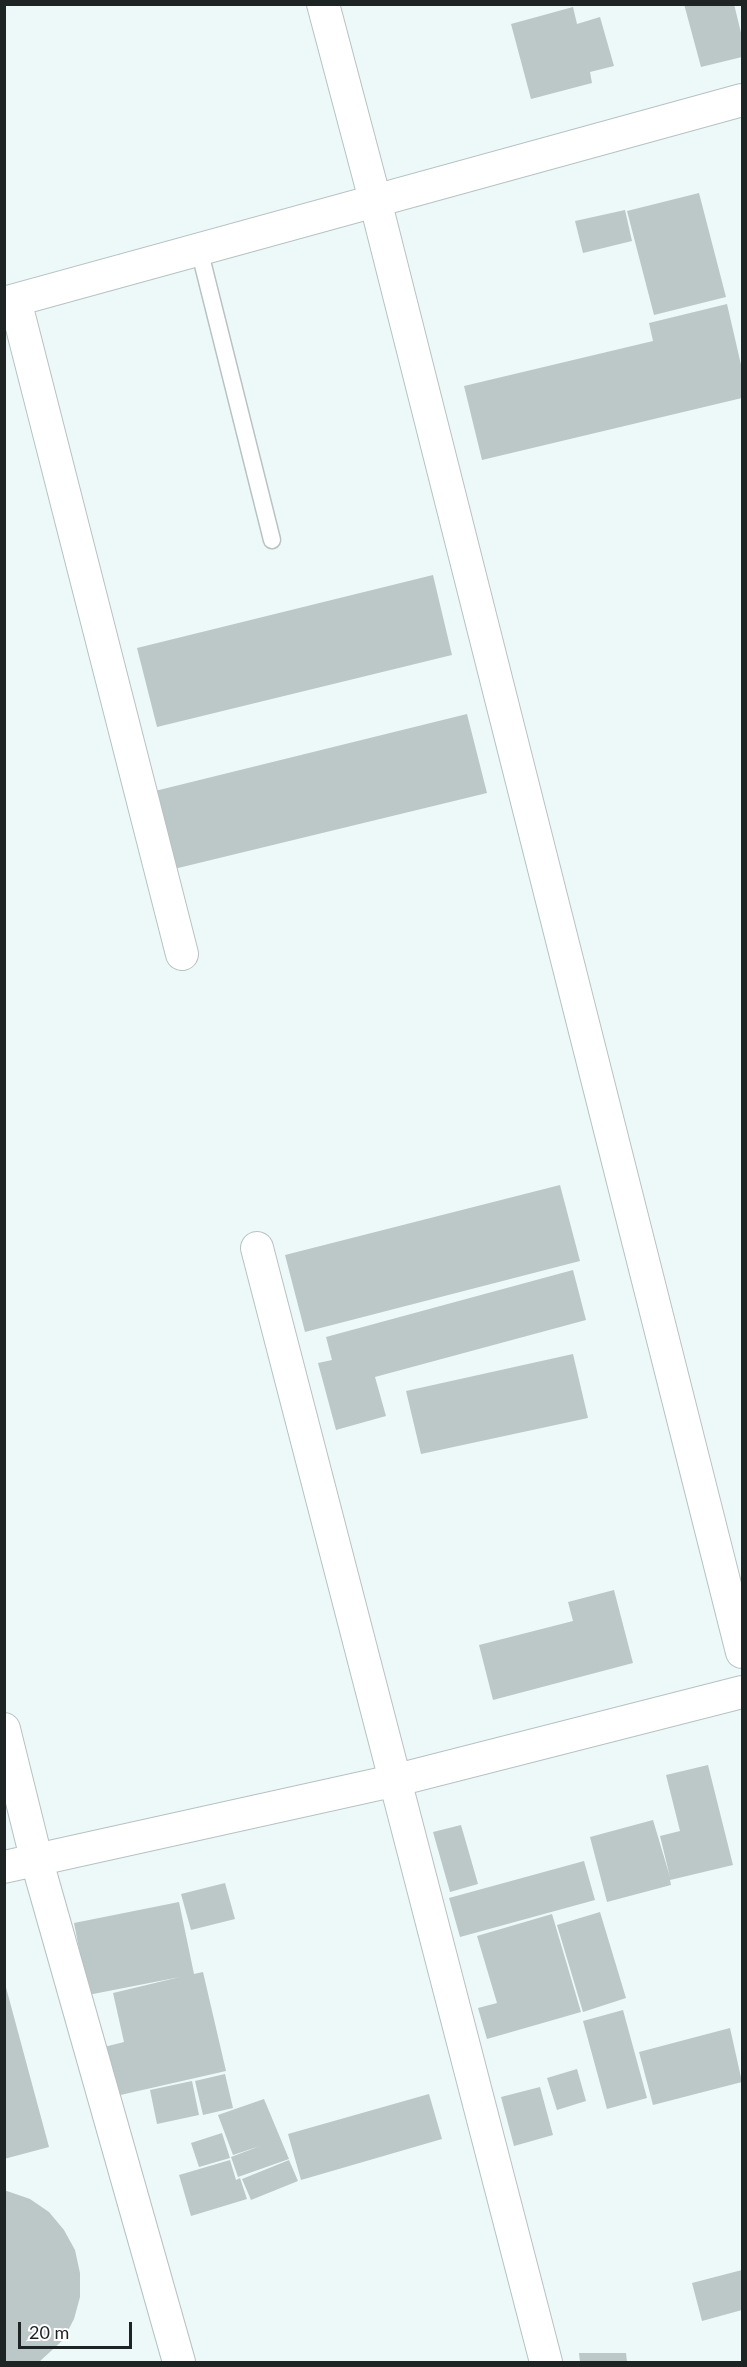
<!DOCTYPE html>
<style>
body{margin:0}
#map{position:relative;width:747px;height:2367px;overflow:hidden;background:#edf8f9;font-family:Lato,sans-serif}
canvas{display:block}
.frame{position:absolute;inset:0;border:6px solid #1e2323;pointer-events:none}
.scale{position:absolute;left:18px;top:2322px;width:114px;height:27px;box-sizing:border-box;border:3px solid #1e2323;border-top:0;padding-left:8px;font-size:18px;line-height:21px;white-space:nowrap;color:#1e2323;-webkit-text-stroke:4px #fff;paint-order:stroke}
</style>
<div id="map">
<canvas width="747" height="2367"></canvas>
<div class="frame"></div>
<div class="scale">20 m</div>
</div>
<script>
const context = document.querySelector('canvas').getContext('2d');
context.lineJoin = 'round';
function fill(path, color) { context.fillStyle = color; context.fill(path, 'evenodd'); }
const poly = rows => new Path2D(rows.map(r => 'M' + r).join(''));
function trace(path, color, width, dash) { context.strokeStyle = color; context.lineWidth = width; context.lineCap = dash ? 'butt' : 'round'; context.setLineDash(dash || []); context.stroke(path); }
fill(poly([
 [684,4,734,4,742,37,742,57,701,67],
 [573,7,577,24,600,17,614,66,590,72,592,83,531,99,511,24],
 [699,193,726,297,654,315,627,211],
 [625,210,632,241,583,253,575,221],
 [727,304,742,369,742,398,482,460,464,386,653,341,649,323],
 [433,575,452,655,157,727,137,648],
 [467,714,487,793,174,869,155,791],
 [560,1185,580,1261,305,1332,285,1255],
 [573,1270,586,1320,375,1377,386,1416,336,1430,318,1363,332,1360,326,1337],
 [573,1354,588,1418,421,1454,406,1391],
 [614,1590,633,1663,493,1700,479,1645,573,1621,568,1602],
 [708,1765,733,1865,670,1880,671,1885,607,1902,590,1837,653,1820,670,1877,660,1836,680,1831,666,1775],
 [461,1825,478,1884,450,1892,433,1832],
 [584,1861,595,1900,460,1937,449,1898],
 [225,1883,235,1919,191,1930,181,1894],
 [179,1902,194,1974,203,1972,226,2071,116,2096,104,2047,124,2042,113,1993,180,1977,88,1995,74,1923],
 [600,1912,626,1998,583,2012,557,1925],
 [552,1914,581,2012,487,2039,478,2008,497,2003,477,1936],
 [4,1980,49,2147,4,2159],
 [623,2010,647,2098,607,2109,583,2021],
 [730,2028,742,2082,653,2105,639,2052],
 [577,2069,586,2101,557,2110,547,2078],
 [225,2074,233,2108,203,2115,195,2081],
 [192,2081,199,2115,157,2124,150,2090],
 [540,2087,553,2135,514,2146,501,2097],
 [429,2094,442,2139,301,2180,288,2134],
 [264,2099,289,2159,238,2177,231,2157,260,2146,233,2155,218,2115],
 [222,2133,230,2158,199,2167,191,2143],
 [230,2160,236,2180,240,2178,247,2199,191,2216,179,2175],
 [289,2160,298,2181,251,2200,242,2179],
 [4,2190,30,2199,49,2212,64,2230,75,2250,80,2273,80,2297,74,2319,63,2340,39,2362,4,2362],
 [742,2270,742,2310,702,2321,692,2283],
 [579,2353,626,2353,627,2362,580,2362]
]), '#bcc7c7');
const lane = poly([
 [199,249,272,540]
]);
const street = poly([
 [323,4,375,200,742,1652],
 [15,300,182,954],
 [4,303,742,100],
 [257,1248,546,2362],
 [4,1729,36,1858,179,2362],
 [4,1867,397,1780,742,1692]
]);
trace(lane, '#b7c2c2', 19);
trace(street, '#b7c2c2', 34);
trace(lane, '#fff', 16);
trace(street, '#fff', 32);
</script>
